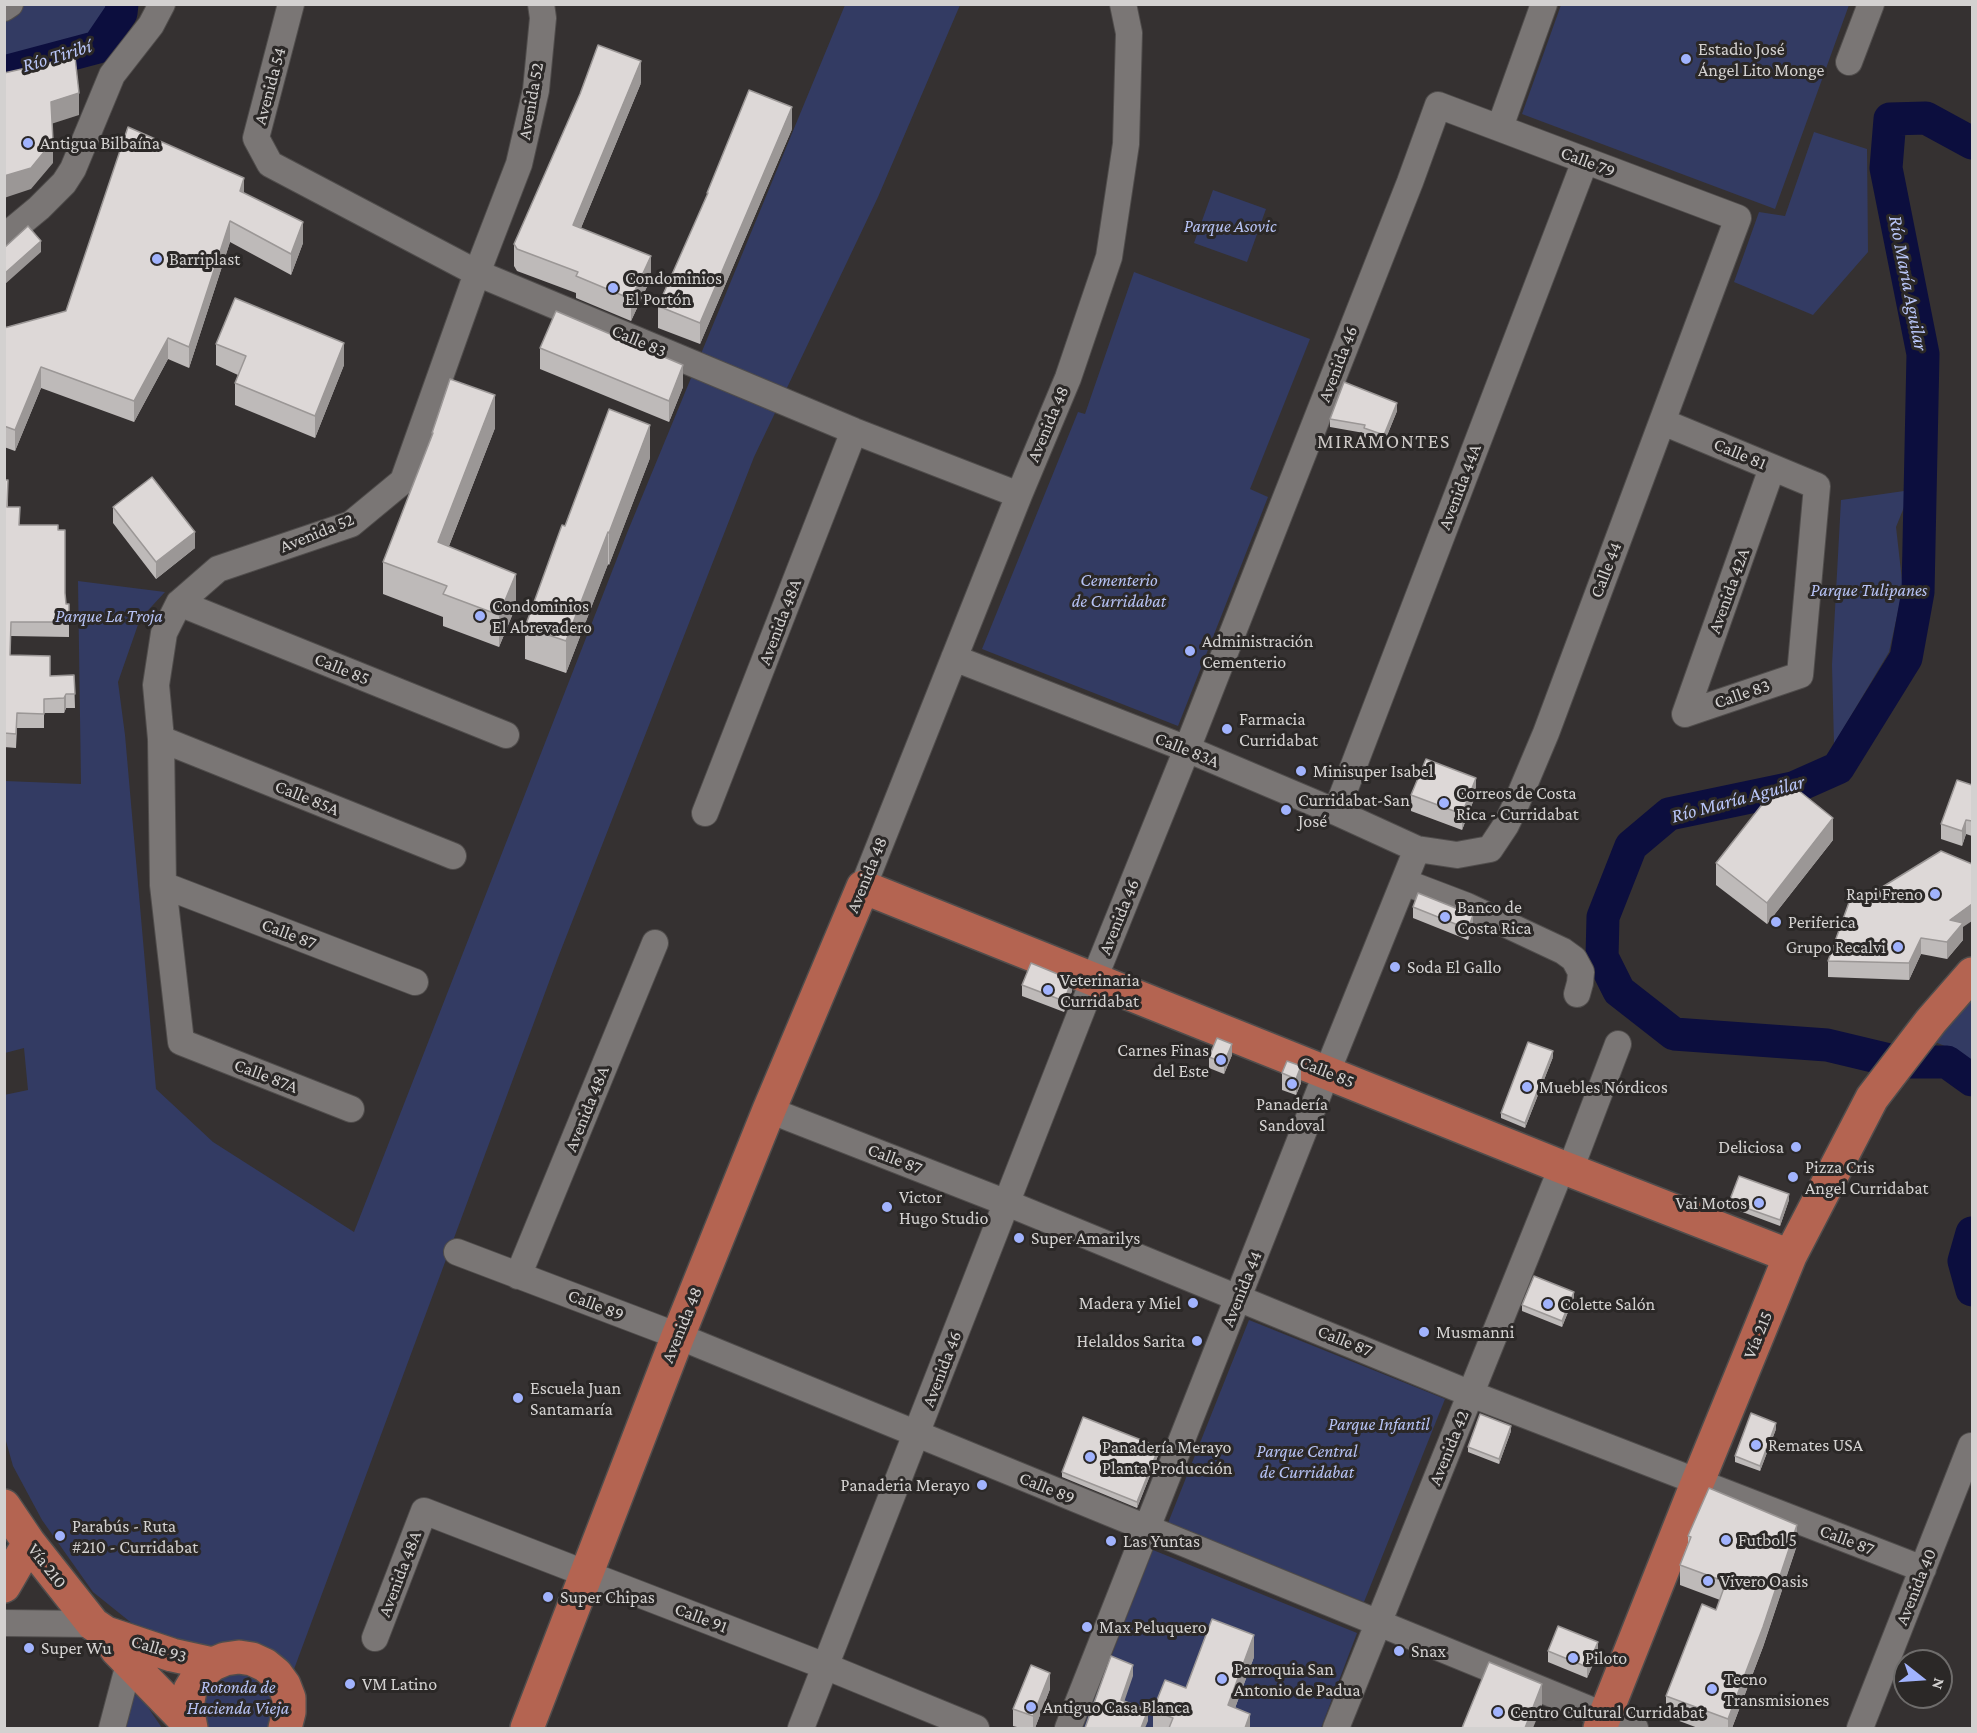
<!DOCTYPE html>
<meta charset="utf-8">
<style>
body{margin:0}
#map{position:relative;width:1977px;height:1733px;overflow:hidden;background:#353131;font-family:"Crimson Pro",serif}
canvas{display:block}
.frame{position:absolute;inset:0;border:6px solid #d3d1d0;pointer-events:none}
.north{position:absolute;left:1893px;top:1649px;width:60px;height:60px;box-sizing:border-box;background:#2b2827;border:2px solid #6e6c6b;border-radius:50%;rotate:107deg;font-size:16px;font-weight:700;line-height:24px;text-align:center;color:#d3d1d0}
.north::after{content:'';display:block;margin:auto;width:21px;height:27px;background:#a1b3fd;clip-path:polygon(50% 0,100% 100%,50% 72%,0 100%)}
</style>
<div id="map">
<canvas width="1977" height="1733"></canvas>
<div class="frame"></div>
<div class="north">N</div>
</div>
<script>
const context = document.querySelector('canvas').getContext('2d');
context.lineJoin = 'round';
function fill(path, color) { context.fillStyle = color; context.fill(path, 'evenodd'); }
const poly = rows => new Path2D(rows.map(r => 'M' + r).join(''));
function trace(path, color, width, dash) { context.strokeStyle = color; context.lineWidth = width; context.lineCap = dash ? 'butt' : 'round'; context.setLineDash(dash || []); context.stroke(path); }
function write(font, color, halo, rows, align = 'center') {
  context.font = font + ' "Crimson Pro",serif'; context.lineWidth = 6; context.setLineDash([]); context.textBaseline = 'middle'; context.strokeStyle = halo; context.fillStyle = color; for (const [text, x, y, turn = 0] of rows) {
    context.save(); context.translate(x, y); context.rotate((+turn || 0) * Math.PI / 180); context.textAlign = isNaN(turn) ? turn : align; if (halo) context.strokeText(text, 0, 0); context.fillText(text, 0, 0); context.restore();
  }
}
fill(poly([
 [16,5,113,5,109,20,88,47,5,66,4,13],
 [845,5,960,5,878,197,754,457,559,955,290,1680,149,1637,93,1592,42,1520,13,1466,4,1434,4,1095,28,1090,24,1048,5,1053,5,781,81,784,78,581,165,592,140,619,118,682,125,735,156,1089,213,1142,354,1232,627,533],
 [1561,5,1849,5,1775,209,1522,114],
 [1814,132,1867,149,1868,252,1813,315,1734,282,1759,212,1785,216],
 [1213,190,1266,209,1247,262,1194,243],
 [1134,272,1310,339,1250,489,1268,497,1178,726,982,649,1078,412,1085,414],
 [1911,490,1896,527,1903,589,1889,652,1834,744,1832,665,1841,500],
 [1972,999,1972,1061,1961,1053,1933,1041],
 [1249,1320,1445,1399,1364,1602,1231,1548,1213,1556,1206,1538,1168,1523],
 [1153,1550,1357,1633,1321,1728,1231,1728,1186,1709,1154,1728,1083,1728],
 [242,1665,276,1688,277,1728,200,1728,204,1682],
 [129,1689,145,1703,162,1728,115,1728]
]), '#333b63');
trace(poly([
 [4,72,98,47,121,13,122,4],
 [1972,143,1926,118,1890,119,1886,168,1923,354,1918,592,1906,658,1838,768,1793,788,1669,814,1631,846,1603,917,1602,957,1619,991,1674,1034,1827,1045,1898,1062,1947,1062,1972,1080],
 [1972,1233,1964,1261,1972,1290]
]), '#0c0e3e', 33);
const minor = poly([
 [291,4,256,138,270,164,477,273,854,431,1019,495],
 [4,8,10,4],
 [1849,62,1871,4],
 [1500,127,1544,4],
 [4,237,39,208,64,183,73,169,112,75,151,25,162,4],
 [1663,422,1817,486,1800,675,1685,714],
 [179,603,506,735],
 [1685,714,1772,468],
 [161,739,453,856],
 [1336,812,1585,161],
 [705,813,854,431],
 [1404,882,1467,906,1563,951,1574,959,1581,972,1580,983,1577,994],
 [163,885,415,982],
 [863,887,1019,495,1068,378,1109,257,1126,144,1129,33,1123,4],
 [351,1109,181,1042,163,885,161,739,156,685,164,633,179,603,218,569,351,524,403,481,477,273,519,164,536,90,543,18,541,4],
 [769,1110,1007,1203,1471,1394,1923,1569],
 [1570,1170,1618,1044],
 [457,1252,678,1336,1635,1728],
 [518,1276,655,943],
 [4,1623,93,1624],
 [375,1638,424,1511,825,1666,976,1728],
 [112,1728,126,1675],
 [801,1728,1094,979,1187,749,1410,182,1438,105,1738,218,1546,733,1517,802,1506,825,1490,849,1457,855,1417,849,1336,812,1187,749,954,658],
 [1068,1728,1327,1072,1417,849],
 [1336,1728,1562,1167],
 [1860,1728,1971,1446]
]);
const major = poly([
 [4,1506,29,1543,93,1624,106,1633,172,1655,213,1664],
 [4,1586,29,1543],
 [106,1633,117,1650,189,1724],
 [191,1728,187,1707,190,1690,199,1675,213,1664,225,1659,239,1657,252,1659,265,1665,276,1674,284,1685,289,1698,289,1712,285,1728],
 [527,1728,678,1336,769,1110,863,887,1562,1167,1790,1256],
 [1600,1728,1698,1481,1790,1256,1872,1098,1931,1021,1972,974]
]);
trace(minor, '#504d4c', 28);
trace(major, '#504d4c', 36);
trace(minor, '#7a7675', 26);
trace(major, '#b46451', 33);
fill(poly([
 [641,83,581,228,651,278,631,321,576,298,576,293,517,271,514,266,514,244],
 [792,129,700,344,658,328,658,306,707,197,707,193],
 [244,193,303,243,291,275,230,242,189,368,168,359,134,422,41,388,15,451,4,447,4,328,66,311],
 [216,344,344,365,315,438,235,405,235,383,238,375,216,365],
 [540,348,683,387,669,422,540,369],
 [1397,411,1384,443,1364,437,1364,433,1330,427,1330,419],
 [495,428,449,546,516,606,499,647,443,626,443,617,383,594,383,562,432,438,432,433],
 [650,458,609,565,608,564,566,673,525,659,525,627,565,526],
 [4,480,8,494,8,507,20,525,58,530,66,604,69,604,69,637,11,636,10,655,50,676,74,675,75,708,66,708,64,713,44,713,44,728,17,728,16,748,4,747],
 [113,507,195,548,156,579,113,523],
 [1972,785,1972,836,1966,834,1962,846,1941,839,1941,824],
 [1476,794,1462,830,1411,811,1411,795],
 [1833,840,1767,924,1716,885,1716,863],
 [1413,907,1473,926,1468,940,1413,918],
 [1963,927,1963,940,1947,959,1921,954,1909,980,1828,977,1828,961],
 [1022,985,1072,991,1064,1012,1022,996],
 [1232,1055,1224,1074,1209,1068,1209,1057],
 [1553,1057,1525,1128,1501,1118,1501,1113],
 [1287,1061,1301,1083,1296,1095,1282,1090,1282,1073],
 [1789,1200,1780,1226,1729,1207,1729,1202],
 [1574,1297,1562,1327,1522,1311,1522,1305],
 [1776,1429,1760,1471,1735,1462,1735,1456],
 [1511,1431,1499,1464,1468,1452,1468,1447],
 [1159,1453,1137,1508,1062,1477,1062,1472],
 [1688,1536,1797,1545,1763,1647,1732,1728,1698,1728,1666,1716,1666,1696,1716,1610,1720,1600,1680,1585,1680,1565,1688,1543],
 [1548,1651,1598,1653,1587,1678,1548,1662],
 [1254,1657,1235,1708,1250,1728,1153,1728,1153,1710,1186,1688],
 [1050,1689,1035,1728,1021,1728,1013,1726,1013,1709]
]), '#bebab9');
fill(poly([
 [641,61,641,83,573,247,573,225],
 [79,93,79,115,51,124,51,102],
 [792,107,792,129,700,344,700,323],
 [53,141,53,163,31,189,4,198,4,176],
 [244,178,244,199,240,191],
 [230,221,230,242,189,368,189,347],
 [303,222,303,243,291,275,291,254],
 [41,241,41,252,4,285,4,274],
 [651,256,651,278,631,321,631,299],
 [168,338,168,359,134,422,134,401],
 [344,343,344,365,315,438,315,416],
 [683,365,683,387,669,422,669,401],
 [41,367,41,388,15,451,15,430],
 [495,395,495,428,438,574,438,542],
 [1397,403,1397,411,1384,443,1384,435],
 [650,425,650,458,609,565,609,533],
 [195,532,195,548,156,579,156,562],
 [608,532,608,564,566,673,566,641],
 [516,574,516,606,499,647,499,615],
 [66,694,66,708,64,713,64,698],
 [1476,778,1476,794,1462,830,1462,814],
 [1833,818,1833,840,1767,924,1767,903],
 [1966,820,1966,834,1962,846,1962,831],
 [1972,904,1972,921,1963,927,1963,940,1947,959,1947,942,1950,920],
 [1473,915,1473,926,1468,940,1468,929],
 [1921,938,1921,954,1909,980,1909,963],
 [1072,980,1072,991,1064,1012,1064,1001],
 [1232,1044,1232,1055,1224,1074,1224,1063],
 [1553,1051,1553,1057,1525,1128,1525,1123],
 [1301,1066,1301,1083,1296,1095,1296,1079],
 [1789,1194,1789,1200,1780,1226,1780,1220],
 [1574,1292,1574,1297,1562,1327,1562,1321],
 [1776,1423,1776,1429,1760,1471,1760,1466],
 [1511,1426,1511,1431,1499,1464,1499,1459],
 [1159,1447,1159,1453,1137,1508,1137,1502],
 [1797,1525,1797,1545,1763,1647,1732,1728,1728,1728,1728,1719],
 [1254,1635,1254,1657,1228,1727,1228,1705],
 [1598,1642,1598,1653,1587,1678,1587,1667],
 [1133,1665,1133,1676,1121,1711,1121,1700],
 [1050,1673,1050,1689,1035,1728,1033,1728,1033,1716],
 [1542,1684,1542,1706,1533,1728,1525,1728],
 [1148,1710,1148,1721,1145,1728,1141,1728],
 [1250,1714,1250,1728,1245,1728]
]), '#9b9796');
const building = poly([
 [598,45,641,61,573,225,651,256,631,299,576,276,578,272,517,249,514,244,580,94,598,45],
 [75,57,79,93,51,102,53,141,31,168,4,176,4,73,75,57],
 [749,90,792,107,700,323,658,306,708,193,707,193,749,90],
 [128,127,244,178,240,191,303,222,291,254,230,221,189,347,168,338,134,401,41,367,15,430,4,426,4,328,66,311,128,127],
 [28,226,41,241,4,274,4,248,28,226],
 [235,298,344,343,315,416,235,383,246,356,216,344,235,298],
 [556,311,683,365,669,401,540,348,556,311],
 [450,379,495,395,438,542,516,574,499,615,443,594,447,586,383,562,433,433,432,433,450,379],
 [1344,382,1397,403,1384,435,1364,428,1365,425,1330,419,1344,382],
 [609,409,650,425,609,533,608,532,566,641,525,627,550,558,562,525,565,526,609,409],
 [152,477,195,532,156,562,113,507,152,477],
 [4,480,8,480,7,507,20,507,19,525,58,525,58,530,65,530,65,593,66,604,69,604,69,622,11,622,10,655,50,656,50,676,74,675,75,694,66,694,64,698,44,699,44,714,17,713,16,734,4,733,4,480],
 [1426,759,1476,778,1462,814,1411,795,1426,759],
 [1783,778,1833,818,1767,903,1716,863,1783,778],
 [1957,780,1972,785,1972,821,1966,820,1962,831,1941,824,1957,780],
 [1941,851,1972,864,1972,904,1950,920,1963,923,1947,942,1921,938,1909,963,1828,961,1852,894,1866,897,1941,851],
 [1418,893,1473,915,1468,929,1413,907,1418,893],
 [1031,963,1072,980,1064,1001,1022,985,1031,963],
 [1217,1038,1232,1044,1224,1063,1209,1057,1217,1038],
 [1528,1042,1553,1051,1525,1123,1501,1113,1528,1042],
 [1287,1061,1301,1066,1296,1079,1282,1073,1287,1061],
 [1739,1176,1789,1194,1780,1220,1729,1202,1739,1176],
 [1534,1276,1574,1292,1562,1321,1522,1305,1534,1276],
 [1751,1413,1776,1423,1760,1466,1735,1456,1751,1413],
 [1480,1414,1511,1426,1499,1459,1468,1447,1480,1414],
 [1083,1417,1159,1447,1137,1502,1062,1472,1083,1417],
 [1709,1488,1797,1525,1763,1627,1728,1719,1666,1696,1702,1604,1716,1610,1726,1582,1680,1565,1691,1537,1688,1536,1709,1488],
 [1212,1619,1254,1635,1228,1705,1250,1714,1245,1728,1169,1728,1173,1718,1153,1710,1165,1680,1186,1688,1212,1619],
 [1558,1626,1598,1642,1587,1667,1548,1651,1558,1626],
 [1111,1656,1133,1665,1121,1700,1148,1710,1141,1728,1085,1728,1111,1656],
 [1489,1662,1542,1684,1525,1728,1462,1728,1489,1662],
 [1031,1665,1050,1673,1033,1716,1013,1709,1031,1665]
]);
fill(building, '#ddd8d7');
trace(building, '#9b9796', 1.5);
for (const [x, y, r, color] of [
 [1686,59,6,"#a1b3fd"],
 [28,143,6,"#a1b3fd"],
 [157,259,6,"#a1b3fd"],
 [613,288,6,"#a1b3fd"],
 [480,616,6,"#a1b3fd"],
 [1190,651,6,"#a1b3fd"],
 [1227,729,6,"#a1b3fd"],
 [1301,771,6,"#a1b3fd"],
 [1444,803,6,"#a1b3fd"],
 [1286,810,6,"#a1b3fd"],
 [1935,894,6,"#a1b3fd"],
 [1445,917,6,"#a1b3fd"],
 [1776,922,6,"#a1b3fd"],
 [1898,947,6,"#a1b3fd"],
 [1395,967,6,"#a1b3fd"],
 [1048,990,6,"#a1b3fd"],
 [1221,1060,6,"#a1b3fd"],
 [1292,1084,6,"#a1b3fd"],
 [1527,1087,6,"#a1b3fd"],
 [1796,1147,6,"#a1b3fd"],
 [1793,1177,6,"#a1b3fd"],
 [1759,1203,6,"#a1b3fd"],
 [887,1207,6,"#a1b3fd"],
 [1019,1238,6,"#a1b3fd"],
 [1193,1303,6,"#a1b3fd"],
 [1548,1304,6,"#a1b3fd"],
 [1424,1332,6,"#a1b3fd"],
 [1197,1341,6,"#a1b3fd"],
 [518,1398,6,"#a1b3fd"],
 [1756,1445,6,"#a1b3fd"],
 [1090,1457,6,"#a1b3fd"],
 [982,1485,6,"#a1b3fd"],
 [60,1536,6,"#a1b3fd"],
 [1726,1540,6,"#a1b3fd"],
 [1111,1541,6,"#a1b3fd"],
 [1708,1581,6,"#a1b3fd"],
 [548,1597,6,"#a1b3fd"],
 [1087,1627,6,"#a1b3fd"],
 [29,1648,6,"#a1b3fd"],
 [1399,1651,6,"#a1b3fd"],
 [1573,1658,6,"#a1b3fd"],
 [1222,1679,6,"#a1b3fd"],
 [350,1684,6,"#a1b3fd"],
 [1712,1689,6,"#a1b3fd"],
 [1031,1707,6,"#a1b3fd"],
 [1498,1712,6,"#a1b3fd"]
]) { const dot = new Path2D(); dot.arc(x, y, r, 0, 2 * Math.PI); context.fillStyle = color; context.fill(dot); trace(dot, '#2b2827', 2); }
write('18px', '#d3d1d0', '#2b2827', [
 ["Estadio José",1698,49],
 ["Ángel Lito Monge",1698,70],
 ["Antigua Bilbaína",40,143],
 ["Barriplast",169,259],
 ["Condominios",625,278],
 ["El Portón",625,299],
 ["Condominios",492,606],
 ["El Abrevadero",492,627],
 ["Administración",1202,641],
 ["Cementerio",1202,662],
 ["Farmacia",1239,719],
 ["Curridabat",1239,740],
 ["Minisuper Isabel",1313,771],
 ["Correos de Costa",1456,793],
 ["Rica - Curridabat",1456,814],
 ["Curridabat-San",1298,800],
 ["José",1298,821],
 ["Rapi Freno",1923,894,"right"],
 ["Banco de",1457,907],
 ["Costa Rica",1457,928],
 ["Periferica",1788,922],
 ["Grupo Recalvi",1886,947,"right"],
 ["Soda El Gallo",1407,967],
 ["Veterinaria",1060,980],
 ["Curridabat",1060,1001],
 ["Carnes Finas",1209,1050,"right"],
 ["del Este",1209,1071,"right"],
 ["Muebles Nórdicos",1539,1087],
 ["Panadería",1292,1104,"center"],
 ["Sandoval",1292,1125,"center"],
 ["Deliciosa",1784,1147,"right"],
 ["Pizza Cris",1805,1167],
 ["Angel Curridabat",1805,1188],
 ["Victor",899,1197],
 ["Hugo Studio",899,1218],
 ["Vai Motos",1747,1203,"right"],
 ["Super Amarilys",1031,1238],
 ["Madera y Miel",1181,1303,"right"],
 ["Colette Salón",1560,1304],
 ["Musmanni",1436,1332],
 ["Helaldos Sarita",1185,1341,"right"],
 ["Escuela Juan",530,1388],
 ["Santamaría",530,1409],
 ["Remates USA",1768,1445],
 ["Panadería Merayo",1102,1447],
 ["Planta Producción",1102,1468],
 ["Panaderia Merayo",970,1485,"right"],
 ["Parabús - Ruta",72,1526],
 ["#210 - Curridabat",72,1547],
 ["Futbol 5",1738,1540],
 ["Las Yuntas",1123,1541],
 ["Vivero Oasis",1720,1581],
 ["Super Chipas",560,1597],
 ["Max Peluquero",1099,1627],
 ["Super Wu",41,1648],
 ["Snax",1411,1651],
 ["Piloto",1585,1658],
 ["Parroquia San",1234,1669],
 ["Antonio de Padua",1234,1690],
 ["Tecno",1724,1679],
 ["Transmisiones",1724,1700],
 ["VM Latino",362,1684],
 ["Antiguo Casa Blanca",1043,1707],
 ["Centro Cultural Curridabat",1510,1712]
], 'left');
write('18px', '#d3d1d0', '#2b2827', [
 ["Avenida 54",270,86,-75],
 ["Avenida 52",531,101,-80],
 ["Calle 79",1588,162,21],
 ["Calle 83",639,341,23],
 ["Avenida 46",1338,364,-69],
 ["Avenida 48",1048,424,-67],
 ["Calle 81",1740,454,23],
 ["Avenida 44A",1460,487,-69],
 ["Avenida 52",317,533,-22],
 ["Calle 44",1606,570,-69],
 ["Avenida 42A",1729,591,-70],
 ["Avenida 48A",780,622,-69],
 ["Calle 85",342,669,22],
 ["Calle 83",1742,694,-19],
 ["Calle 83A",1187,750,22],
 ["Calle 85A",307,798,22],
 ["Avenida 48",867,875,-68],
 ["Avenida 46",1119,917,-68],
 ["Calle 87",289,934,21],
 ["Calle 85",1327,1072,22],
 ["Calle 87A",266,1076,21],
 ["Avenida 48A",587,1109,-68],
 ["Calle 87",895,1159,21],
 ["Avenida 44",1242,1289,-68],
 ["Calle 89",596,1305,21],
 ["Avenida 48",682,1325,-68],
 ["Vía 215",1758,1335,-68],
 ["Calle 87",1345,1341,22],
 ["Avenida 46",942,1369,-69],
 ["Avenida 42",1449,1448,-68],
 ["Calle 89",1047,1488,22],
 ["Calle 87",1847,1540,21],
 ["Vía 210",47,1566,52],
 ["Avenida 48A",400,1574,-69],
 ["Avenida 40",1916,1587,-68],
 ["Calle 91",701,1618,21],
 ["Calle 93",159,1649,17]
]);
write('italic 18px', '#b6c2f4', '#2b2827', [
 ["Parque Asovic",1230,226],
 ["Cementerio",1119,580],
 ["de Curridabat",1119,601],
 ["Parque Tulipanes",1869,590],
 ["Parque La Troja",109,616],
 ["Parque Infantil",1379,1424],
 ["Parque Central",1307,1451],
 ["de Curridabat",1307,1472],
 ["Rotonda de",238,1687],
 ["Hacienda Vieja",238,1708]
]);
write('italic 20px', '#b8c5f7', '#2b2827', [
 ["Río Tiribí",57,56,-17],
 ["Río María Aguilar",1908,283,79],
 ["Río María Aguilar",1738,799,-15]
]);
context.letterSpacing = '1.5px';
write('20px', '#ccc8c6', '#2b2827', [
 ["MIRAMONTES",1384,442]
]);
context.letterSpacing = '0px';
</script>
